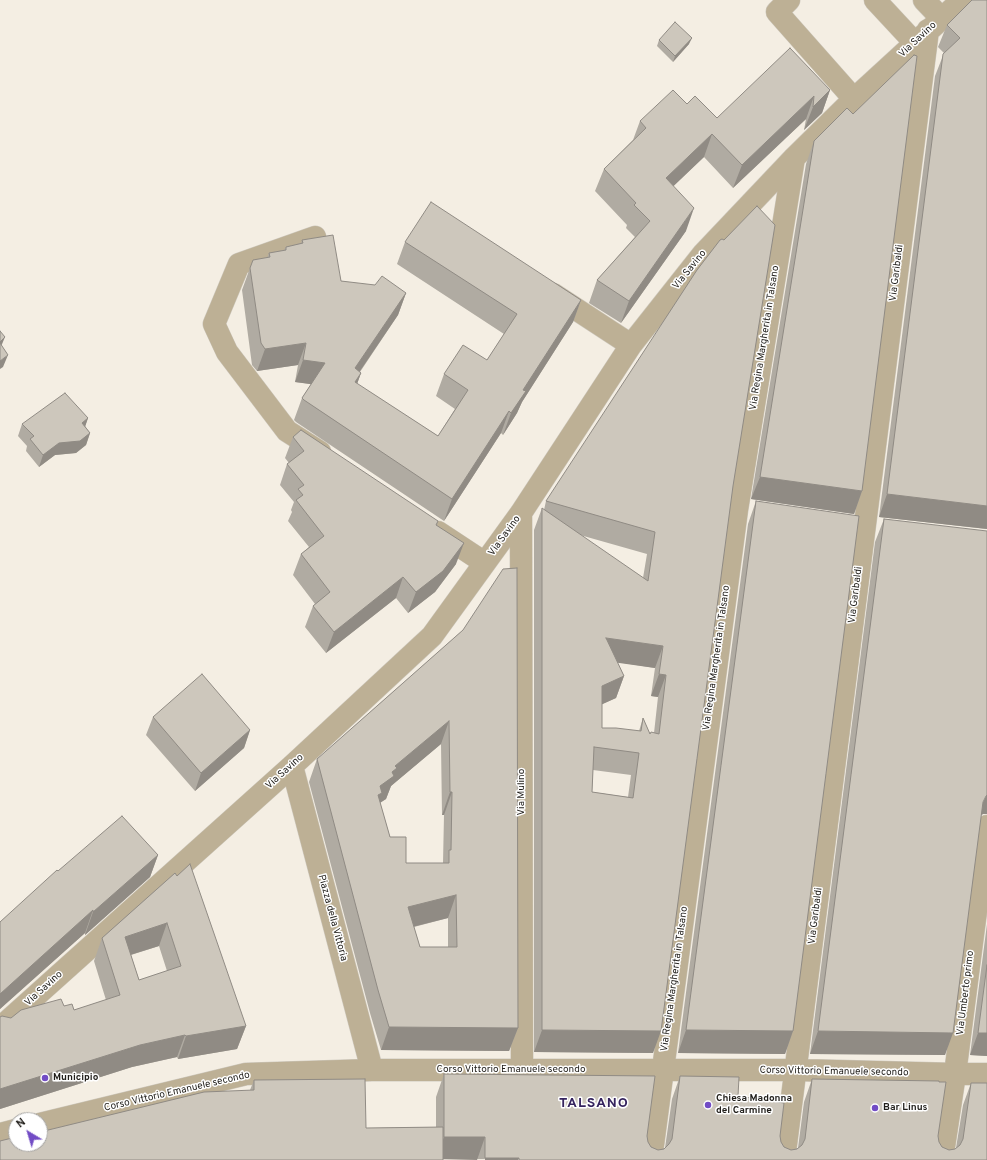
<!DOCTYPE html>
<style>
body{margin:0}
#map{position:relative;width:987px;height:1160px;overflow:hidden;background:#f4eee3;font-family:Overpass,sans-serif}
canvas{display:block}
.north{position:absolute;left:8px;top:1112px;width:40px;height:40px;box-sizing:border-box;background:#fff;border:1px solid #a6a5a3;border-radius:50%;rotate:322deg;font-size:11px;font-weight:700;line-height:16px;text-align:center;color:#201e1a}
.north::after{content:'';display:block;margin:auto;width:14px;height:18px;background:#724cc5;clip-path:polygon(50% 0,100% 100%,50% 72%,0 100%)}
</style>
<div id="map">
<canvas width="987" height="1160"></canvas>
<div class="north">N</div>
</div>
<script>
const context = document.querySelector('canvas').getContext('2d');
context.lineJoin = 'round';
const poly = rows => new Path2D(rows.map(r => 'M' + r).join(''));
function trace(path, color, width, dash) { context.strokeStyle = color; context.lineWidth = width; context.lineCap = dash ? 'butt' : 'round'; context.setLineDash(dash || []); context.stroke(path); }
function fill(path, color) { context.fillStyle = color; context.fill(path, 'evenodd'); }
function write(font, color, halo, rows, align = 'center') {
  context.font = font + ' Overpass,sans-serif'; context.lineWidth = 3; context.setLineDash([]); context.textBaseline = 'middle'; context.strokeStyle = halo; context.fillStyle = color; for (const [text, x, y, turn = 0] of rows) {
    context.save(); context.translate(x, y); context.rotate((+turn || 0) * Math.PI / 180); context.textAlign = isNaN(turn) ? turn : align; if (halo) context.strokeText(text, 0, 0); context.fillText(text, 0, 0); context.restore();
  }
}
const minor = poly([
 [789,0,777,12,854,99],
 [875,0,915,43],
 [924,0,942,19],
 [315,237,239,264,214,324,227,352,287,431,320,452],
 [553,294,631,345],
 [521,513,522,1070],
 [438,532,485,563],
 [292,766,372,1070],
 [0,1028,292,766,432,636,521,513,631,345,703,254,794,158,854,99,962,0],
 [40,1124,246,1074,372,1070,797,1070,955,1074,987,1074],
 [0,1134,16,1130],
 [651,1160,737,510,794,158],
 [784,1160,928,30],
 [942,1160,955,1074,987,826]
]);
trace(minor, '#cec9bf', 23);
trace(minor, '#bdb095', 22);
fill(poly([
 [987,0,987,529,879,517,935,76,944,53,938,47,947,25],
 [659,40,689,44,673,62,657,46],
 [830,90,822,113,804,130,806,119,733,188,704,157,673,186,686,231,621,323,589,303,597,280,635,237,626,228,627,225,595,191,604,169,633,140,640,121,687,104,717,118],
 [853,114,862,491,854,514,751,499,806,164,814,141],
 [302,240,341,281,406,293,398,315,360,372,361,373,357,384,438,436,455,409,436,396,444,374,487,360,504,334,397,264,405,242,581,300,573,322,522,402,517,413,503,435,501,433,444,521,296,422,294,420,302,398,311,384,295,382,298,365,257,371,252,365,242,290,250,268,267,258,269,253,284,250,286,247,301,243],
 [88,418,85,426,90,433,86,445,76,453,55,455,39,467,26,451,27,446,18,436,22,424],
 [293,437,438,521,437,526,456,564,435,592,408,613,396,598,326,653,305,627,313,606,315,604,293,575,301,554,309,547,288,521,292,512,291,510,294,502,280,485,287,464,289,463,285,458],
 [733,486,653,1053,534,1052,534,530,542,508,544,510,546,501],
 [580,535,647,554,643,578],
 [617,662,655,668,651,696,658,697,654,733,650,734,643,718,639,731,602,728,602,704,616,698,624,676],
 [593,770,631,775,628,797,592,792],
 [756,501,793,1031,785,1054,678,1053,748,524],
 [884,519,983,814,981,815,945,1055,810,1054,875,542],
 [463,630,518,1028,509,1051,381,1050,370,1013,309,782,317,759],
 [441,744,442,815,444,815,443,863,406,863,390,837,380,803,386,799,391,786],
 [448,918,448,947,420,947,414,927],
 [153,717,250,730,244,748,195,791,146,735],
 [158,855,150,877,85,935,85,933,0,1009,0,922,58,871],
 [175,873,246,1026,237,1049,178,1059,177,1057,132,1067,0,1109,0,1017,11,1018,64,1006,74,1010,106,1000,94,961,102,938],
 [159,946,167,971,139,980,131,955],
 [987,924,987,1056,970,1055],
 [444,1074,647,1136,648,1142,651,1147,658,1150,665,1148,672,1099,680,1076,738,1096,780,1136,781,1142,784,1147,791,1150,798,1148,804,1102,812,1079,938,1136,939,1142,942,1147,949,1150,955,1149,956,1148,963,1105,971,1083,987,1160,443,1159,250,1090,254,1080,366,1128,436,1127,436,1097]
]), '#b0aba2');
fill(poly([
 [692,38,689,44,673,62,675,56],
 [830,90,822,113,804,130,813,107],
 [814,96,806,119,733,188,742,165],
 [712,134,704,157,658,201,666,178],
 [694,208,686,231,621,323,629,301],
 [406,293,398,315,347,390,355,368],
 [581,300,573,322,522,402,517,413,503,435,511,413,523,390],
 [5,337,0,349,0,342],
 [306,343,298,365,257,371,265,349],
 [8,355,3,367,0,369,0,361],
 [303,360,325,363,317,385,295,382],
 [361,373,353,395,355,382],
 [509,411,501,433,444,521,452,499],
 [88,418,84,430,82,423],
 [90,433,86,445,76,453,55,455,39,467,43,455,59,443],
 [760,477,862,491,854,514,751,499],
 [887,494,987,506,987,529,879,517],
 [464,543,456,564,435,592,408,613,416,592],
 [403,577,396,598,326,653,334,632],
 [606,638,663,646,655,668,598,660],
 [659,674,666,675,658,697,651,696],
 [624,676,616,698,594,708,602,686],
 [449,721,441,744,391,786,386,799,378,804,374,816,380,786,395,766],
 [250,730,244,748,195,791,201,773],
 [450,792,452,792,444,815,442,815],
 [987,795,987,814,983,814,977,818,983,802,986,796],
 [158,855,150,877,85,935,93,912],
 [456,895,448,918,400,930,408,907],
 [93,910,85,933,0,1009,0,994],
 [167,923,159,946,117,959,125,937],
 [246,1026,237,1049,178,1059,186,1036],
 [389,1027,518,1028,509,1051,381,1050],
 [542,1030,661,1031,653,1053,534,1052],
 [686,1030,793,1031,785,1054,678,1053],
 [818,1031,953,1033,945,1055,810,1054],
 [978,1033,987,1033,987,1056,970,1055],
 [185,1035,177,1057,132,1067,0,1109,0,1089,140,1045],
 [444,1137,485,1137,477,1160,436,1159],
 [485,1158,519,1158,518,1160,485,1160]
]), '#908b84');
const building = poly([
 [972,0,987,0,987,506,887,494,943,54,960,38,947,25,972,0],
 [675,22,692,38,675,56,659,40,675,22],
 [790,48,830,90,813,107,814,96,742,165,712,134,666,178,694,208,629,301,597,280,650,221,634,205,636,203,604,169,646,128,640,121,673,90,687,104,695,96,717,118,790,48],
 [914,55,917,56,862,491,760,477,814,141,847,108,853,114,914,55],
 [431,202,581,300,523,390,526,391,511,413,509,411,452,499,304,400,302,398,325,363,303,360,306,343,265,349,261,343,250,268,253,260,270,257,269,253,286,250,286,247,303,243,302,240,333,235,341,281,375,285,382,276,406,293,355,368,361,373,355,382,438,436,468,390,444,374,463,345,487,360,517,314,405,242,431,202],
 [757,206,775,225,733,486,661,1031,542,1030,542,508,648,581,655,532,546,501,697,270,720,240,722,239,724,240,757,206],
 [606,638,663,646,659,674,666,675,659,734,651,732,650,734,643,718,641,731,616,728,602,728,602,686,624,676,606,638],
 [594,747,639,753,633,798,592,792,594,747],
 [0,331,5,337,0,342,0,331],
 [0,343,8,355,0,361,0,343],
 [65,393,88,418,82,423,90,433,80,441,59,443,43,455,30,439,34,436,22,424,65,393],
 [301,430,438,521,436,525,464,543,443,571,416,592,403,577,334,632,313,606,330,592,301,554,324,536,296,500,303,495,298,489,304,485,287,464,304,451,293,437,301,430],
 [756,501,859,516,793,1031,686,1030,756,501],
 [884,519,987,531,987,795,986,796,983,802,953,1033,818,1031,884,519],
 [517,568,518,1028,389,1027,378,990,317,759,463,630,503,569,517,568],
 [449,721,450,792,452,792,451,850,449,850,449,863,406,863,406,837,390,837,378,795,382,793,380,786,394,776,392,772,397,768,395,766,449,721],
 [456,895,457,947,420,947,408,907,456,895],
 [202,674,250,730,201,773,153,717,202,674],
 [122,816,158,855,93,912,93,910,0,994,0,922,57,870,58,871,122,816],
 [190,864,246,1026,186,1036,185,1035,140,1045,0,1089,0,1017,2,1016,11,1018,21,1010,61,999,64,1006,72,1004,74,1010,120,995,102,938,175,873,177,876,190,864],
 [167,923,181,966,139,980,125,937,167,923],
 [987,965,987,1033,978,1033,987,965],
 [444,1074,655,1076,647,1136,648,1142,651,1147,658,1150,664,1149,669,1144,672,1139,680,1076,739,1077,738,1096,784,1103,780,1136,781,1142,784,1147,791,1150,797,1149,802,1145,805,1139,812,1079,939,1081,939,1082,946,1082,938,1136,939,1142,942,1147,949,1150,955,1149,960,1145,963,1139,971,1083,987,1083,987,1160,519,1160,519,1158,485,1158,485,1137,444,1137,444,1074],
 [365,1079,366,1128,443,1127,443,1160,0,1160,0,1141,16,1137,16,1144,40,1144,40,1132,204,1092,254,1090,254,1080,365,1079]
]);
fill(building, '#cdc7bc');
trace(building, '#908b84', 1);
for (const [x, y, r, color] of [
 [45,1078,4,"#724cc5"],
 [708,1105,4,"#724cc5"],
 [875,1108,4,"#724cc5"]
]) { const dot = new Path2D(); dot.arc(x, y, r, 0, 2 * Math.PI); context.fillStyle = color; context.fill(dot); trace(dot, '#fff', 1.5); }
write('10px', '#201e1a', '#fff', [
 ["Via Savino",918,40,-43],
 ["Via Savino",690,270,-51],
 ["Via Garibaldi",897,273,-83],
 ["Via Regina Margherita in Talsano",765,338,-81],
 ["Via Savino",505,536,-54],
 ["Via Garibaldi",856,595,-83],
 ["Via Regina Margherita in Talsano",717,658,-82],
 ["Via Savino",285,772,-42],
 ["Via Mulino",522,792,-90],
 ["Via Garibaldi",816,916,-83],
 ["Piazza della Vittoria",332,918,75],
 ["Via Regina Margherita in Talsano",675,979,-82],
 ["Via Savino",44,989,-42],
 ["Via Umberto primo",966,993,-83],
 ["Corso Vittorio Emanuele secondo",511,1070],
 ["Corso Vittorio Emanuele secondo",834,1072,1],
 ["Corso Vittorio Emanuele secondo",177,1092,-13]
]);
write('bold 10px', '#201e1a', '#fff', [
 ["Municipio",53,1078],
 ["Chiesa Madonna",716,1099],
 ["del Carmine",716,1111],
 ["Bar Linus",883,1108]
], 'left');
context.letterSpacing = '1px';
write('bold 14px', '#35235e', '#fff', [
 ["TALSANO",594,1104]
]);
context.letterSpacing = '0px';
</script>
